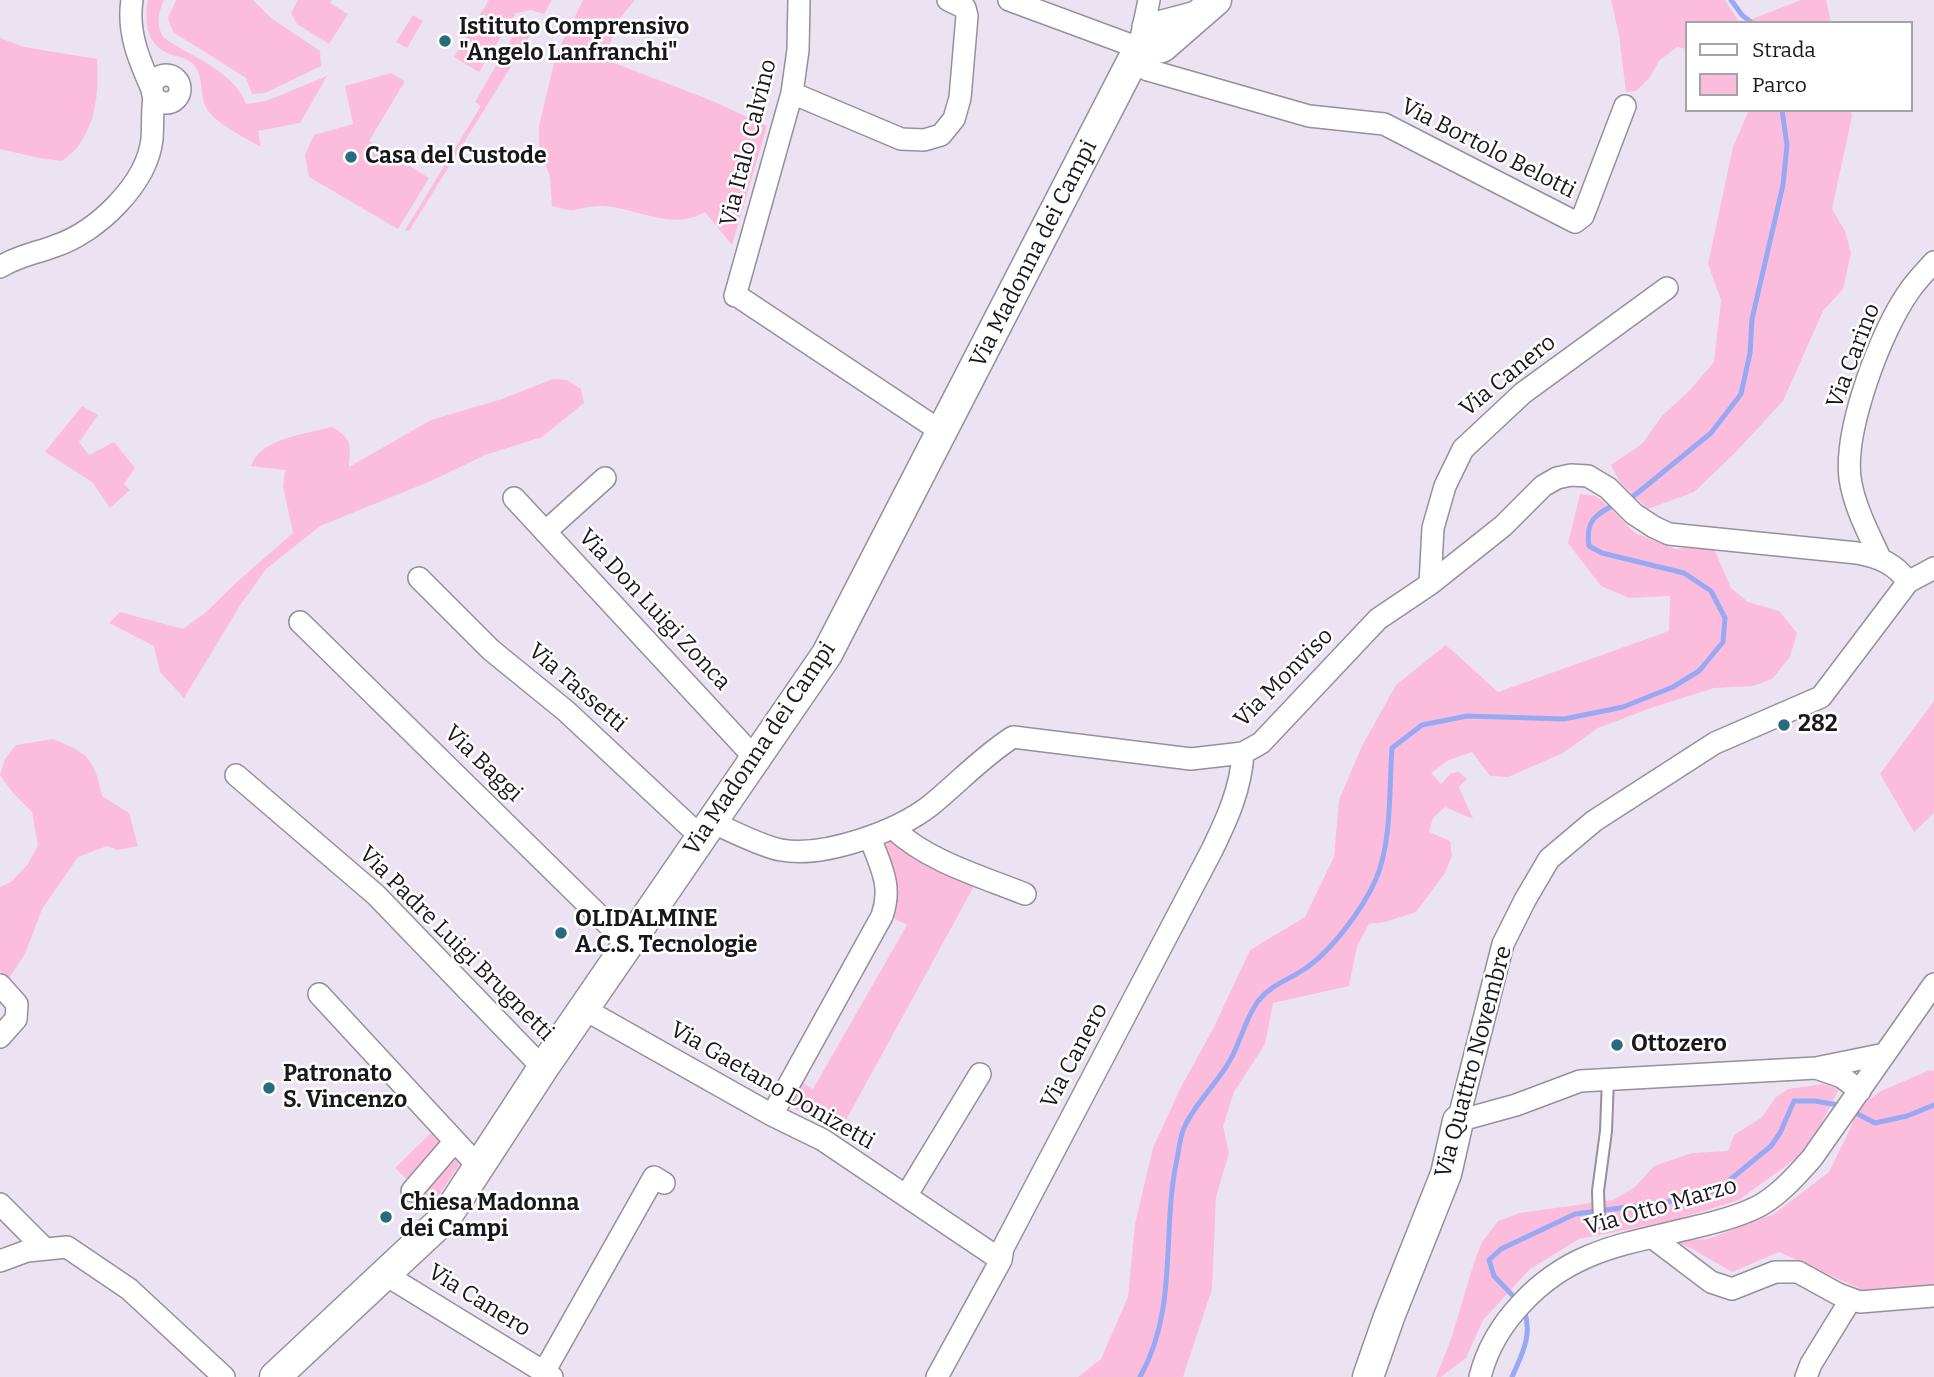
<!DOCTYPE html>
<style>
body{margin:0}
#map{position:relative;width:1934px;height:1377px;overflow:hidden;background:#ebe3f1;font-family:Bitter,serif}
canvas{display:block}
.legend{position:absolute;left:1685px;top:21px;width:228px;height:91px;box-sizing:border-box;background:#fff;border:2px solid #a4a3a5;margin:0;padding:9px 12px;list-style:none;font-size:21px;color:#1b181d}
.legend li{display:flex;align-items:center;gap:14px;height:35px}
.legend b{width:35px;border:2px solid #a4a3a5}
</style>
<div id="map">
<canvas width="1934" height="1377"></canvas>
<ul class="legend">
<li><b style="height:9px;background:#fff"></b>Strada</li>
<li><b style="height:19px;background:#fcbddd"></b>Parco</li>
</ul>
</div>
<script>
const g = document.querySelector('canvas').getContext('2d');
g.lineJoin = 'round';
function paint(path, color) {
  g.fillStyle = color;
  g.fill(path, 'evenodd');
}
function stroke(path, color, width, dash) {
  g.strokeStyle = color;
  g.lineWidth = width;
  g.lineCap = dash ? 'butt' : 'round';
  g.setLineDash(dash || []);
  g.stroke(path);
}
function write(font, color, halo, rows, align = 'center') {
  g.font = font + ' Bitter,serif';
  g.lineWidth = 5;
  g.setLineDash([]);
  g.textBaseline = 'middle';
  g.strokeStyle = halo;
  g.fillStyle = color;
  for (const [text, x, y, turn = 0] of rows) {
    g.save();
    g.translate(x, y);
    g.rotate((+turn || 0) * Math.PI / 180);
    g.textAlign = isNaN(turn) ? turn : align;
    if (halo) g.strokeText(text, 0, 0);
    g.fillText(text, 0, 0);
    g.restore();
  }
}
paint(new Path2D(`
 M148,0H164C158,13 156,24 163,37C190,57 234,70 246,104L266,101L327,76L300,123L258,131L261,147C247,139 215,123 207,109C198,95 206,77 192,63C184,56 175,57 167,53C146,43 144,20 148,0Z
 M176,0H253L271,18L320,51L321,66L265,93L252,94L246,78L173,32L168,18Z
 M298,0H332L330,3L348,14L329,44L297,24L291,13Z
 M489,0H552L544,14L531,10L516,13L479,72L454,57Z
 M583,0H635L620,18L604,59L710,100L767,126L732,245L705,212C672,232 636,207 602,206C592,206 583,208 574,210C567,211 559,207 552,206L550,177L539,145V126L556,55Z
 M1611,0H1725L1740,23H1687V49L1677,47L1659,61L1650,77L1636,91L1626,92L1619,35Z
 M1801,0H1826L1831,23H1742Z
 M413,15L423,21L407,48L396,42Z
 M530,19L538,23L409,231L405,230L481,106L475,102L520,24Z
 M0,38L24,47L97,59C99,88 97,120 79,145C75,151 68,156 62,161L39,158L0,149Z
 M391,73L405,81L369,141L429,178L398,229L309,177L305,155L314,135L353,124L345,86Z
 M1749,110H1851L1852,116L1832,209L1845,231L1851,253L1843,289L1823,311L1783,401L1735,453L1694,492L1648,509L1619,481L1611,465L1642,444L1662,416L1689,391L1714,362L1721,300L1708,264L1733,147Z
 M553,379L567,380L581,389L584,403L542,437L485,455L431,481L320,526L266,569L241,604L184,698L160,672L154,646L109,623L120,612L183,629L205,613L238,581L293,533L283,486L285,470L251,466C260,438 307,434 332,427C354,440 350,446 349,467L431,420L502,399Z
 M82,406L98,415L79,442L89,455L114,442L135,468L124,484L130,490L110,508L92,482L45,452Z
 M1580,494L1595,496L1603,501L1635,533L1676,549L1712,544L1731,588L1748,602L1779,611L1797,633L1790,657L1772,679L1753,686L1714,688L1651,708L1598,728L1563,753L1508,777L1490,776L1472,752L1449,760L1431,773L1441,784L1451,773L1459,772L1467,779L1459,787L1473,819L1445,807L1433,818L1429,832L1450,841L1452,856L1445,873L1416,912L1385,922L1369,924L1357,946L1349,986L1273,1003L1265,1044L1234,1092L1223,1126L1229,1153L1216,1197L1212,1289L1183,1377H1078L1101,1359L1128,1297L1135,1224L1153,1148L1181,1087L1214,1027L1250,950L1305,917L1334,857L1339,800L1362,746L1396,685L1446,645L1498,692L1669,631L1670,596L1629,598L1601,586L1568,543Z
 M1934,701V813L1914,832L1880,774Z
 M53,739C88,753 94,758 102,796L129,813L138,846L118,850L107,846L78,857L42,909L25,954L9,978L0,971V887L11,882L27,865L38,846L32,812L13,793L0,775L5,759L16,745Z
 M891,840L978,879L846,1120L813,1102L807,1116L792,1107L790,1097L798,1080L813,1089L907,925L890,916C903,887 893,876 882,850Z
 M1930,1070L1934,1071V1286L1876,1296L1779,1252L1732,1272L1694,1250L1674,1241L1708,1239L1774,1214L1829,1172L1851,1127L1857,1108L1881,1091Z
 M1823,1084L1839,1089L1821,1124L1798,1157L1739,1200L1671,1221L1579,1239L1530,1269L1483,1320L1466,1358L1441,1377H1436L1451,1339L1474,1263L1482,1242L1498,1221L1520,1213L1613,1200L1635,1187L1654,1166L1692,1153L1728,1151L1734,1135L1761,1118L1776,1097L1788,1089Z
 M433,1131L463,1159L433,1204L395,1168Z`), '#fcbddd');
stroke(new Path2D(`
 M1731,0L1742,15L1752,23
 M1627,499L1635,495L1711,433L1741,394L1750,353L1752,319L1783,185L1787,145L1782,110
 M1852,1111L1875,1123L1907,1116L1934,1105
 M1517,1300L1494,1276L1489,1260L1501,1249L1575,1214L1696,1198L1720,1188L1771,1146L1780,1133L1794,1101H1815L1844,1106
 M1140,1377C1179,1307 1161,1233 1177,1159C1179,1149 1180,1137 1184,1128C1195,1103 1216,1085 1229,1062C1240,1044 1246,1016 1259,1000C1271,985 1288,980 1303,970C1330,953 1363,909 1376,879C1392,842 1389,788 1392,748L1422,725L1467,716L1564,719L1623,707L1673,687L1699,671L1723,642L1725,618L1711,591L1684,573L1602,553L1589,546C1585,519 1597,514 1618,503
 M1512,1377C1522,1354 1533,1335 1524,1310`), '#98a9f3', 5);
const lane = new Path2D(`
 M1599,1222L1598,1191L1606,1131L1608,1079`);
const street = new Path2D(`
 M132,0C127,32 139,60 152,89
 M1009,0L1139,48L1149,0
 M1143,26L1200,11
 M1132,62L1148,70L1309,116L1384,124L1575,222L1583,216L1625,106
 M152 89a14 14 0 1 1 28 0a14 14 0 1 1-28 0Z
 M792,93L901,139L924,140L941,135L954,119L960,98L967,16L965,8L948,0
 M0,267C20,255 34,254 55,246C97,232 147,184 152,139C153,125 152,110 154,96
 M735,296L792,93L798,50L799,0
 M742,299L942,432
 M514,498L755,758
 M545,532L605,478
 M1880,558C1868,532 1854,506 1850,478C1844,429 1881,330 1910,290C1917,280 1926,271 1934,262
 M419,578L491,650L566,711L701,837
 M1430,584L1433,528L1445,486L1463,449L1523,393L1667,288
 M300,622L628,944
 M236,775L376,895L543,1068
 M712,822C729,830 763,847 781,850C824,858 898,831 931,805C959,782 983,756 1013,737L1191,759L1243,753L1261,743L1378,619L1430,584L1503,526L1543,486L1557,478L1571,475L1588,476L1608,488L1634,514L1654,527L1669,534L1857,553C1878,557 1895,563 1908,582
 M894,829C927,861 983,877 1025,894
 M0,985L17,1004L16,1019L0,1037
 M319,994L479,1167
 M584,1009L772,1115L823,1140L1001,1260
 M1885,1054L1816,1068L1580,1081L1516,1105L1458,1121L1503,944L1525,900L1549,859L1594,821L1715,743L1821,697L1908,582L1934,568
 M1816,1068L1842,1077L1860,1091
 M772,1115L882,916C893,885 880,866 870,837
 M412,1191L455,1141
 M906,1196L980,1074
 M0,1204L45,1249
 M1653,1238L1711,1282L1732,1289L1775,1272H1798L1838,1294L1860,1302L1934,1296
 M0,1261L27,1251L67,1247L129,1289L224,1377
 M386,1275L552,1377
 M544,1372L654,1177L664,1183
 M937,1377L1001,1260L1003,1248L1212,850C1227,819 1241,789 1243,753
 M1480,1377C1487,1349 1502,1324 1522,1303C1572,1249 1627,1244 1695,1227C1717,1222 1741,1216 1761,1205C1781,1193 1797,1175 1812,1158L1934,984
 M1806,1377L1811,1364L1851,1299`);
const secondary = new Path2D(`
 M275,1377L446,1217L543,1068L827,654L1139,48L1151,49L1162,47L1216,0
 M1368,1377L1389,1317L1446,1174L1458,1121`);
stroke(lane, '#968f9c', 14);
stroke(street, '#968f9c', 24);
stroke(secondary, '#968f9c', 33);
stroke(lane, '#fff', 10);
stroke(street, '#fff', 21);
stroke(secondary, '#fff', 30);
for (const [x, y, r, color] of [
 [445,41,7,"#286b7d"],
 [351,157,7,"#286b7d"],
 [1784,725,7,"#286b7d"],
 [561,933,7,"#286b7d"],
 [1617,1045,7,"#286b7d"],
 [269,1088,7,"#286b7d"],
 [386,1217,7,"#286b7d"]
]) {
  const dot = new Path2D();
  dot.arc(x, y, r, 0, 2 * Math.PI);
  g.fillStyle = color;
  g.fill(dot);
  stroke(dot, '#fff', 2.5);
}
write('bold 23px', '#1b181d', '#fff', [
 ["Istituto Comprensivo",459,28],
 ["\"Angelo Lanfranchi\"",459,54],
 ["Casa del Custode",365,157],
 ["282",1798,725],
 ["OLIDALMINE",575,920],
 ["A.C.S. Tecnologie",575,946],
 ["Ottozero",1631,1045],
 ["Patronato",283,1075],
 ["S. Vincenzo",283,1101],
 ["Chiesa Madonna",400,1204],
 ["dei Campi",400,1230]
], 'left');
write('23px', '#1b181d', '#fff', [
 ["Via Italo Calvino",749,143,-76],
 ["Via Bortolo Belotti",1488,149,27],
 ["Via Madonna dei Campi",1034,254,-63],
 ["Via Carino",1854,356,-69],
 ["Via Canero",1508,376,-39],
 ["Via Don Luigi Zonca",654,610,47],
 ["Via Monviso",1284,678,-45],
 ["Via Tassetti",577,688,41],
 ["Via Madonna dei Campi",760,749,-56],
 ["Via Baggi",483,764,44],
 ["Via Padre Luigi Brugnetti",456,944,45],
 ["Via Canero",1075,1056,-62],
 ["Via Quattro Novembre",1474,1062,-75],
 ["Via Gaetano Donizetti",772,1086,30],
 ["Via Otto Marzo",1661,1207,-16],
 ["Via Canero",479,1301,32]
]);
</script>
